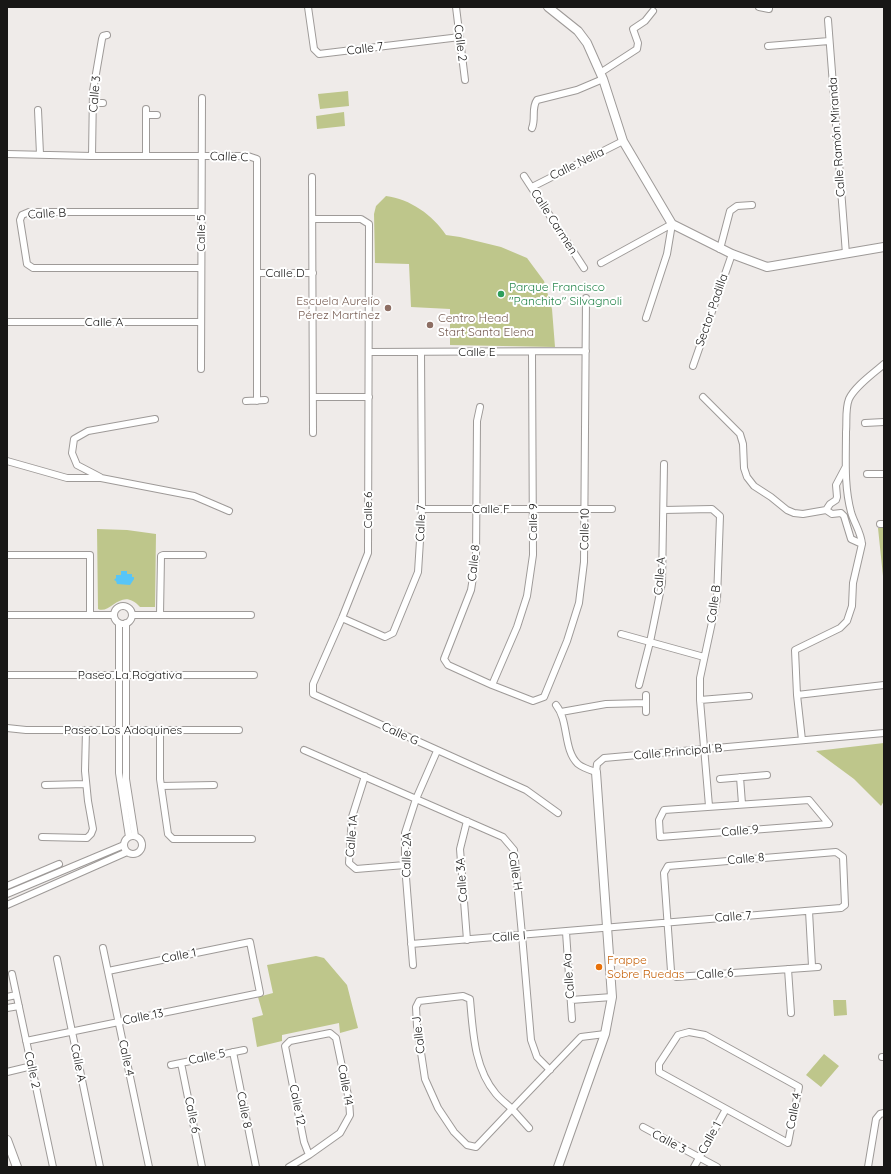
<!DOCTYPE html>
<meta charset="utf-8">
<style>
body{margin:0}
#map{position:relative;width:891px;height:1174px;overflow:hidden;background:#efebe9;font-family:Quicksand,sans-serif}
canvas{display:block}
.frame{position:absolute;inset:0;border:8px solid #181716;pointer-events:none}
</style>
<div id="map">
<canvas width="891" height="1174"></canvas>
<div class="frame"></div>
</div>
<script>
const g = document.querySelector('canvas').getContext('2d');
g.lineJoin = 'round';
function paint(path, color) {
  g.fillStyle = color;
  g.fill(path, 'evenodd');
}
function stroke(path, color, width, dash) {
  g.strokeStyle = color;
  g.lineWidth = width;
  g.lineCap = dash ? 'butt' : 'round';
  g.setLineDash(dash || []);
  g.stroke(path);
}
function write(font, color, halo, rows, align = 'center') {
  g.font = font + ' Quicksand,sans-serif';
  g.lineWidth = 4;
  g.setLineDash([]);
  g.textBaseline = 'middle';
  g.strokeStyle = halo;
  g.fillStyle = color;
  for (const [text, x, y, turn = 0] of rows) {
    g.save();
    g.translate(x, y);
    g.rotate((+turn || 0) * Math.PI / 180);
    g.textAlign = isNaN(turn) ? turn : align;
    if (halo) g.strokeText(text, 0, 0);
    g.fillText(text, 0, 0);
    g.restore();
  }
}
paint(new Path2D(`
 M348,91L349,106L320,109L318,94Z
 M344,112L345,126L317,129L316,116Z
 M386,196C410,199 433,215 446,235L460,237L501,247L527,258L544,281L552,309L555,347L450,345V309L411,307L409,264L375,263L374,214L376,206Z
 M878,528H884V576H883Z
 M97,529L127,530L156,534L155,607H140C121,586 111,615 98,609Z
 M884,743V801L881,806L854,779L816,751Z
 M316,956L324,958L347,985L358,1028L340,1033L339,1023L282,1035V1041L257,1047L252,1018L263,1015L258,997L273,993L267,965Z
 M833,1000H846L847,1015L834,1016Z
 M824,1054L839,1066L821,1087L806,1075Z`), '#bec68b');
paint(new Path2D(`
 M121,571H127V574H132V577H134V579L130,585L117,584L116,581L114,580L116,578V575H121Z`), '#58c5f7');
const minor = new Path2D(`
 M308,7L314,49L319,54L460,37
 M456,7L465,80
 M759,7L769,9
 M828,20L846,254
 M768,46L829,41
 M600,73L637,49L638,43L633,29L645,21L653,11
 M93,103H103
 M38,110L40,154
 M146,115H157
 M532,128C536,119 531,108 537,100L577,90L603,79
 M7,154L92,156H248L257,159V401
 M92,156L93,91L102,39L103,36L107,35
 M146,156V109
 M524,176L584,268
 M312,177L313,433
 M532,187L623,141
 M313,219H361L369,224L368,553L342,618L313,684V694L526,790L558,813
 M720,249L730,211L737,206L752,205
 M601,263L672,224
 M201,268H33L27,264L20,220L22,215L29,212H201
 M257,273H313
 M646,318L667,254L672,224
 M7,322H201
 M369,352L586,351
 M693,366L732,254
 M201,369L202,98
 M313,397H369
 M703,397L740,434L743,444L744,468L747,477L754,486L771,497L787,510L794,513L803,514L826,510L832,514L841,513L844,516L851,539L862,544
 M246,401L265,400
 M480,407L477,421L476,559L471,590L444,659L448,665L492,685L533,701L544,697L567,641L579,603L584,562L586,298
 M865,423L884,422
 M7,461L67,478H101L194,496L229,511
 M867,474H884
 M100,477L77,465L72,453L74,439L88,431L155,419
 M422,509H612
 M664,510L712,509L720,516L717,599L700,678V700L709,806
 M826,510L830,504L836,500L837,497L836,485L845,468
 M880,524H884
 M7,555H90V615
 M114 615a9 9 0 1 1 18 0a9 9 0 1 1-18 0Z
 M7,615H114
 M132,615H251
 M160,615L161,556L163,555H203
 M342,618L385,637L393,633L418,572L422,509L421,352
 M119,623V773L129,837
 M126,623V779L135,836
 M621,634L704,657
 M7,675H254
 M492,685L517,627L527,596L533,555L532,352
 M639,685L650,642L662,583L664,464
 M646,695V712
 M797,695L884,685
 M700,700L749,696
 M556,705C569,721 563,750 578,764C583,768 590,770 596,772L597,764L604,758L884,733
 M561,712L606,704L646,703
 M7,728L26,730H239
 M160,730V779L168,834L173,839H252
 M802,740L797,695L795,650L840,628L847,621L852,606L853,583L862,544C861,532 854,523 851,512C844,486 846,459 846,432C847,421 845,409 849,399C855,386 874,373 884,364
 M304,750L503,837L514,850L522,935L531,1040L537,1057L550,1070
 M365,776L352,817L349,863L356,869L405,865
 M740,777L742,804
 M720,779L767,775
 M45,785L86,784
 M161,786L214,785
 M809,800L829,824L660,837L659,820L664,810Z
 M467,821L460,849L467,940
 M124 845a9 9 0 1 1 18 0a9 9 0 1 1-18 0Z
 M42,837L87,838L91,834L93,829L88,801L85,771L86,730
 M7,886L59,864
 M7,894L124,845
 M7,905L127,852
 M809,911L812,966
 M566,932L572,1019
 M411,944C554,933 697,919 841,908L845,905L843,857L836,852L668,866L664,873L671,971L676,977L818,967
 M103,948L149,1167
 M57,959L100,1167
 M413,965L405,865V833L416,799L437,751
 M788,969L791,1013
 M12,974L53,1167
 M463,996L470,999C473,1032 474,1068 496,1094C501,1100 507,1104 512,1109L476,1147L467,1145L454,1132L438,1108L425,1079L417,1026L416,1007L419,1001Z
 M7,997L16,995
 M571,1000L612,997
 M7,1008L19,1006
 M689,1032L705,1035L799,1087L788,1143L659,1072V1064L678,1035Z
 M26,1041L260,993L250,942L108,971
 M233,1052L256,1167
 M882,1057H884
 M181,1063L202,1167
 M171,1065L244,1050
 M7,1072L32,1066
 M643,1127L717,1167
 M529,1128L512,1109L581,1037L605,1034
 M289,1167L309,1155L340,1133L350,1115L349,1100L336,1038L330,1033L290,1041L285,1046L304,1142L309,1155
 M694,1167L726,1109
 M868,1167L876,1119L880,1114L884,1113`);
const tertiary = new Path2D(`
 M548,7L578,31L587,43L603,79L623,141L672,224L732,254L767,267L884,247
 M7,1140L17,1167
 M558,1167L605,1034L612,997L596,772`);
stroke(minor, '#9e9a98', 8);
stroke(tertiary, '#9e9a98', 10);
stroke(minor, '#fff', 6);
stroke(tertiary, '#fff', 8);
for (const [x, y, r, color] of [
 [501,294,4,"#2e9e5b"],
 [388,308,4,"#8d6e63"],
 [430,325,4,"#8d6e63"],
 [599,967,4,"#e8710a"]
]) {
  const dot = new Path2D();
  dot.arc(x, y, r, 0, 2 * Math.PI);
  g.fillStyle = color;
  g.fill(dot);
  stroke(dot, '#fff', 1.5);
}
write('12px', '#181716', '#fff', [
 ["Calle 2",460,43,83],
 ["Calle 7",365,49,-7],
 ["Calle 3",95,94,-85],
 ["Calle Ramón Miranda",837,137,-94],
 ["Calle C",229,157,2],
 ["Calle Nelia",577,164,-26],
 ["Calle B",47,214,-3],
 ["Calle Carmen",554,222,57],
 ["Calle 5",201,233,-90],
 ["Calle D",285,273],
 ["Sector Padilla",712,310,-71],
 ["Calle A",104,322],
 ["Calle E",477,352],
 ["Calle F",491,509],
 ["Calle 6",368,510,-90],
 ["Calle 9",533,522,-90],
 ["Calle 7",421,523,-88],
 ["Calle 10",585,529,-89],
 ["Calle 8",474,563,-84],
 ["Calle A",660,576,-85],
 ["Calle B",714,604,-82],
 ["Paseo La Rogativa",130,675],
 ["Paseo Los Adoquines",123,730],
 ["Calle G",400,734,24],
 ["Calle Principal B",678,752,-5],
 ["Calle 9",740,831,-5],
 ["Calle 1A",352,836,-85],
 ["Calle 2A",407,855,-89],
 ["Calle 8",746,859,-5],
 ["Calle H",515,871,81],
 ["Calle 3A",462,880,-94],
 ["Calle 7",733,917,-4],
 ["Calle I",509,937,-4],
 ["Calle 1",179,956,-11],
 ["Calle 6",715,974,-4],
 ["Calle Aa",569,976,-94],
 ["Calle 13",143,1017,-11],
 ["Calle J",419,1035,-97],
 ["Calle 5",207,1057,-12],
 ["Calle 4",126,1058,78],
 ["Calle A",78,1063,79],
 ["Calle 2",32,1070,78],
 ["Calle 14",345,1085,80],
 ["Calle 12",297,1105,79],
 ["Calle 8",244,1110,79],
 ["Calle 4",794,1111,-79],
 ["Calle 6",192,1115,78],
 ["Calle 1",710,1138,-61],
 ["Calle 3",669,1142,28]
]);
write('12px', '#27864d', '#fff', [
 ["Parque Francisco",509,287],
 ["\"Panchito\" Silvagnoli",509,301]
], 'left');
write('12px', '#785e54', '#fff', [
 ["Escuela Aurelio",380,301],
 ["Pérez Martínez",380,315],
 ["Centro Head",438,318,"left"],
 ["Start Santa Elena",438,332,"left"]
], 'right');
write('12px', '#c56008', '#fff', [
 ["Frappe",607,960],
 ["Sobre Ruedas",607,974]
], 'left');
</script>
